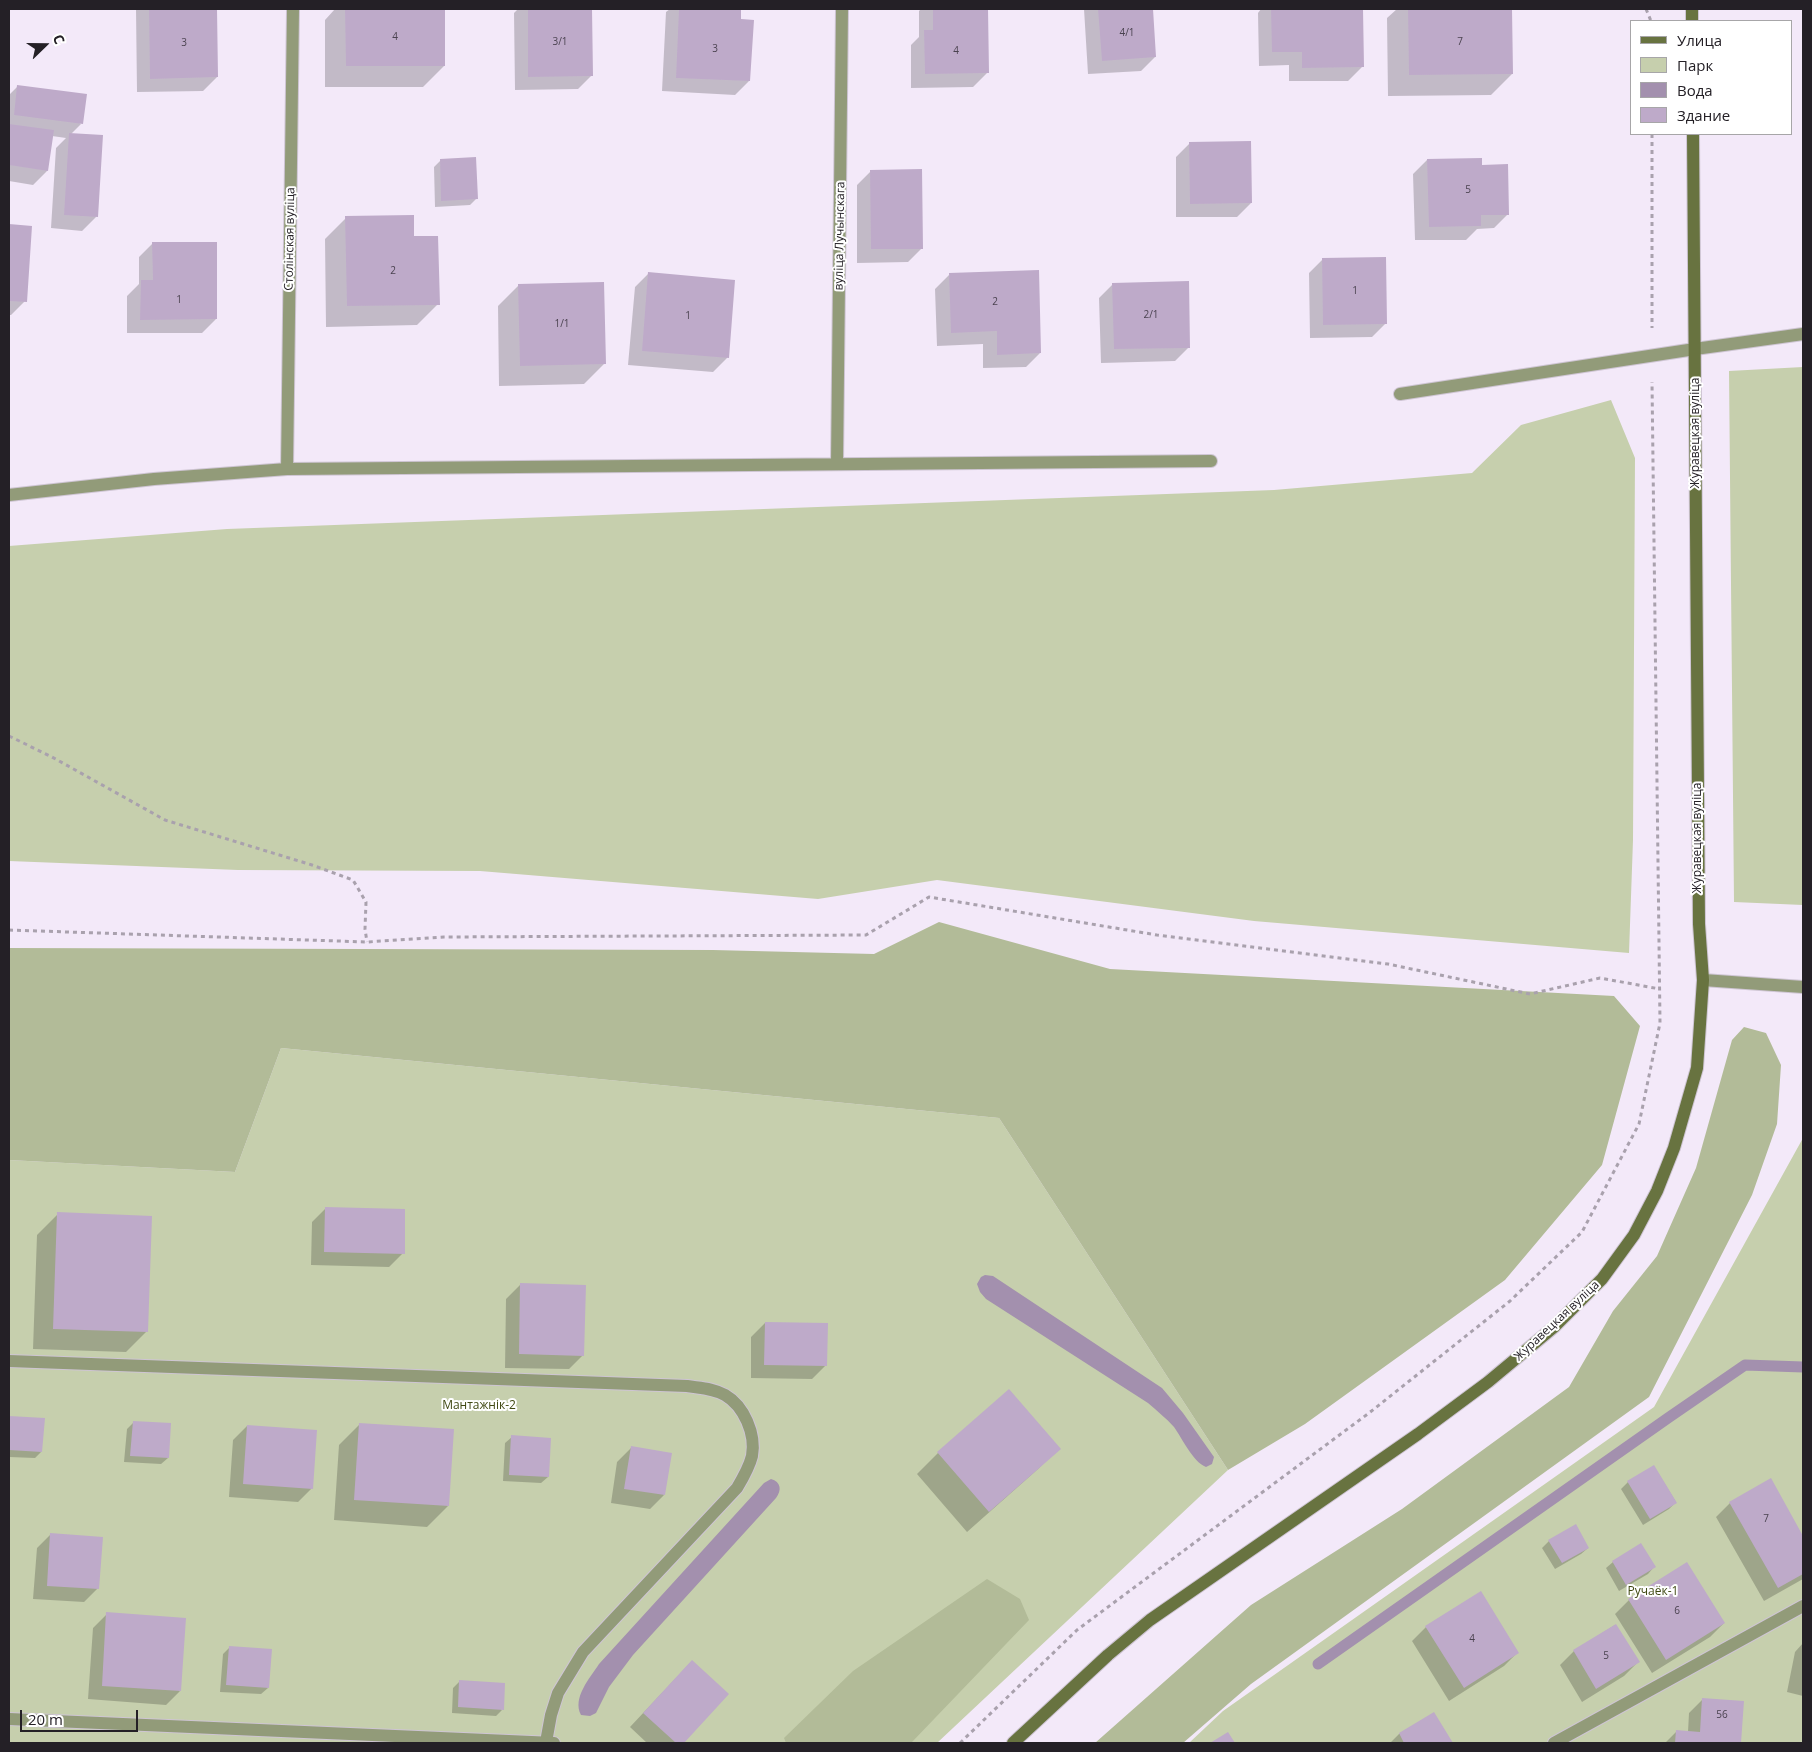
<!DOCTYPE html>
<meta charset="utf-8">
<style>
body{margin:0}
#map{position:relative;width:1812px;height:1752px;overflow:hidden;background:#f3e9f9;font-family:"Open Sans",sans-serif}
canvas{display:block}
.frame{position:absolute;inset:0;border:10px solid #242026;pointer-events:none}
.legend{position:absolute;left:1630px;top:20px;width:162px;height:115px;box-sizing:border-box;background:#fff;border:1px solid #a7a6a8;margin:0;padding:6px 9px;list-style:none;font-size:15px;color:#242026}
.legend li{display:flex;align-items:center;gap:10px;height:25px}
.legend b{width:25px;border:1px solid #a7a6a8}
.north{position:absolute;left:20px;top:20px;width:50px;height:50px;-webkit-text-stroke:4px #fff;paint-order:stroke;rotate:68deg;font-size:14px;font-weight:700;line-height:20px;text-align:center;color:#242026}
.north::after{content:'';display:block;margin:auto;width:18px;height:22px;background:#242026;clip-path:polygon(50% 0,100% 100%,50% 72%,0 100%)}
.scale{position:absolute;left:20px;top:1710px;width:118px;height:22px;box-sizing:border-box;border:2px solid #242026;border-top:0;padding-left:6px;font-size:15px;line-height:18px;white-space:nowrap;color:#242026;-webkit-text-stroke:4px #fff;paint-order:stroke}
</style>
<div id="map">
<canvas width="1812" height="1752"></canvas>
<div class="frame"></div>
<ul class="legend">
<li><b style="height:6px;background:#687340"></b>Улица</li>
<li><b style="height:14px;background:#c6cfad"></b>Парк</li>
<li><b style="height:14px;background:#a390ae"></b>Вода</li>
<li><b style="height:14px;background:#beaac9"></b>Здание</li>
</ul>
<div class="north">С</div>
<div class="scale">20 m</div>
</div>
<script>
const g = document.querySelector('canvas').getContext('2d');
g.lineJoin = 'round';
function paint(path, color) {
  g.fillStyle = color;
  g.fill(path, 'evenodd');
}
function stroke(path, color, width, dash) {
  g.strokeStyle = color;
  g.lineWidth = width;
  g.lineCap = dash ? 'butt' : 'round';
  g.setLineDash(dash || []);
  g.stroke(path);
}
function write(font, color, halo, rows, align = 'center') {
  g.font = font + ' "Open Sans",sans-serif';
  g.lineWidth = 4;
  g.setLineDash([]);
  g.textBaseline = 'middle';
  g.strokeStyle = halo;
  g.fillStyle = color;
  for (const [text, x, y, turn = 0] of rows) {
    g.save();
    g.translate(x, y);
    g.rotate((+turn || 0) * Math.PI / 180);
    g.textAlign = isNaN(turn) ? turn : align;
    if (halo) g.strokeText(text, 0, 0);
    g.fillText(text, 0, 0);
    g.restore();
  }
}
paint(new Path2D(`
 M1803,367V905L1734,902L1729,371Z
 M1611,400L1635,458L1633,840L1629,953L1254,921L937,880L818,899L480,871L238,870L9,861V546L227,529L1274,490L1472,473L1521,425Z
 M281,1048L999,1118L1228,1470L937,1743H9V1160L235,1172Z
 M1803,1138V1743H1189L1223,1711L1654,1407Z`), '#c6cfad');
paint(new Path2D(`
 M939,922L1110,969L1614,996L1640,1026L1602,1165L1505,1280L1305,1424L1228,1470L999,1118L281,1048L235,1172L9,1160V948L713,950L874,954Z
 M1744,1027L1766,1033L1781,1065L1777,1124L1752,1195L1649,1397L1251,1684L1183,1743H1095L1251,1605L1402,1509L1569,1387L1613,1311L1657,1256L1696,1168L1732,1040Z
 M987,1579L1020,1599L1029,1620L912,1742L906,1743H786L784,1738L853,1671Z`), '#b2bb98');
paint(new Path2D(`
 M985,1275L993,1276L1162,1388L1183,1413L1214,1457L1212,1464L1206,1467C1193,1462 1182,1438 1174,1427C1166,1418 1157,1411 1148,1403L986,1299L980,1292L977,1284L981,1277Z
 M771,1479C781,1482 782,1490 776,1498L633,1655L609,1687L596,1713L590,1716L581,1715C572,1698 590,1678 599,1664L764,1483Z`), '#a390ae');
paint(new Path2D(`
 M136,9H216L217,77L203,91L137,92Z
 M335,9H444V66L423,87H325V20Z
 M518,9H591L592,75L578,89L515,90L514,13Z
 M670,9H740L739,20L749,81L735,95L662,91L666,12Z
 M921,9H986L987,73L973,87L911,88V45L919,37V11Z
 M1084,9H1152L1155,57L1141,71L1088,74Z
 M1261,9H1361L1362,67L1348,81H1289V65L1259,66L1258,13Z
 M1397,9H1486L1512,74L1491,95L1388,96L1387,18Z
 M18,86L81,124L71,134L96,217L82,231L51,228L56,148L66,138L52,136L47,171L33,185L9,181V95Z
 M1190,143L1251,203L1237,217H1176V157Z
 M441,160L476,199L470,205L435,207L434,167Z
 M1427,160L1481,166L1508,214L1494,228L1477,229L1466,240H1415L1413,174Z
 M871,171L922,248L908,262L857,263V185Z
 M346,218L413,238L438,304L417,325L326,327L325,239Z
 M9,225L30,227L25,301L11,315H9Z
 M153,243L216,319L202,333H127V296L139,284V257Z
 M1323,259L1386,323L1372,337L1310,338L1309,273Z
 M649,273L734,281L727,358L713,372L628,365L635,287Z
 M949,275L1040,353L1026,367L983,368V344L937,346L935,289Z
 M1113,284L1189,347L1175,361L1101,363L1099,298Z
 M519,285L605,363L584,384L499,386L498,306Z
 M326,1208L403,1253L389,1267L311,1265L312,1222Z
 M58,1214L147,1331L126,1352L33,1349L37,1235Z
 M520,1285L583,1355L569,1369L505,1368L506,1299Z
 M765,1323L826,1365L812,1379L751,1378V1337Z
 M9,1417L43,1419L41,1452L35,1458L9,1457Z
 M134,1422L168,1458L161,1464L124,1462L127,1429Z
 M360,1424L448,1506L427,1527L334,1520L339,1445Z
 M247,1426L312,1488L298,1502L229,1497L233,1440Z
 M512,1437L548,1477L541,1483L503,1481L505,1443Z
 M631,1448L664,1495L650,1509L611,1503L617,1462Z
 M1059,1448L1038,1469L967,1532L917,1474L938,1453Z
 M1654,1467L1676,1502L1669,1509L1643,1525L1621,1489L1628,1482Z
 M1770,1480L1803,1539V1579L1764,1601L1716,1517L1730,1503Z
 M51,1534L98,1588L84,1602L33,1599L37,1548Z
 M1549,1541L1588,1548L1581,1554L1555,1569L1542,1548Z
 M1613,1562L1654,1567L1648,1574L1619,1591L1606,1568Z
 M1629,1600L1724,1623L1710,1637L1652,1673L1615,1614Z
 M107,1614L180,1691L166,1705L88,1699L93,1628Z
 M1615,1625L1638,1662L1624,1676L1582,1702L1560,1665L1574,1651Z
 M1426,1627L1518,1652L1504,1666L1449,1701L1412,1641Z
 M1803,1643V1696L1787,1692L1795,1652Z
 M230,1647L268,1688L261,1694L220,1692L223,1654Z
 M692,1661L727,1694L682,1743H647L630,1727Z
 M460,1681L502,1710L496,1716L452,1713L453,1688Z
 M1703,1699L1743,1702L1740,1743H1665L1677,1731L1688,1732L1689,1713Z
 M1434,1714L1452,1743H1390L1399,1734Z`), '#0003');
stroke(new Path2D(`
 M1318,1664L1668,1418L1745,1365L1803,1367`), '#a390ae', 11);
paint(new Path2D(`
 M149,9H217L218,77L150,79Z
 M345,9H445V66H346Z
 M528,9H592L593,76L528,77Z
 M679,9H741V19L754,20L750,81L676,78Z
 M933,9H988L989,73L925,74L924,30H933Z
 M1098,9H1153L1156,57L1102,61Z
 M1271,9H1363L1364,67L1302,68V52H1272Z
 M1408,9H1512L1513,74L1409,75Z
 M17,85L87,94L83,124L14,115Z
 M9,124L54,130L48,171L9,165Z
 M69,133L103,135L98,217L64,215Z
 M1251,141L1252,203L1190,204L1189,142Z
 M476,157L478,199L441,201L440,159Z
 M1482,158V165L1508,164L1509,215H1481V226L1429,227L1427,159Z
 M922,169L923,249H871L870,170Z
 M414,215V236H438L440,305L347,306L345,216Z
 M9,224L32,226L27,302L9,301Z
 M152,242H217V319L140,320L141,280H153Z
 M1386,257L1387,324L1323,325L1322,258Z
 M1039,270L1041,353L997,355V331L951,333L949,273Z
 M648,272L735,280L729,358L642,351Z
 M1189,281L1190,348L1114,349L1112,283Z
 M604,282L606,364L520,366L518,284Z
 M325,1207L405,1209V1254L324,1252Z
 M57,1212L152,1216L148,1332L53,1329Z
 M520,1283L586,1285L584,1356L519,1354Z
 M765,1322L828,1323L827,1366L764,1365Z
 M1009,1389L1061,1449L989,1512L937,1452Z
 M9,1416L45,1418L42,1452L9,1450Z
 M133,1421L171,1423L169,1458L130,1456Z
 M359,1423L454,1429L449,1506L354,1500Z
 M247,1425L317,1430L313,1489L243,1484Z
 M511,1435L551,1438L549,1477L509,1475Z
 M631,1446L672,1453L665,1495L624,1489Z
 M1654,1465L1677,1503L1650,1519L1627,1481Z
 M1771,1478L1803,1536V1574L1778,1588L1729,1502Z
 M1576,1524L1589,1548L1562,1563L1548,1540Z
 M50,1533L103,1537L99,1589L47,1586Z
 M1641,1543L1656,1567L1626,1585L1612,1561Z
 M1687,1562L1725,1623L1666,1660L1628,1599Z
 M1481,1591L1519,1653L1464,1688L1425,1626Z
 M106,1612L186,1618L181,1691L102,1686Z
 M1616,1624L1640,1662L1596,1689L1573,1650Z
 M229,1646L272,1649L269,1688L226,1685Z
 M692,1660L729,1694L684,1743H676L643,1713Z
 M459,1680L505,1683L504,1710L458,1707Z
 M1702,1698L1744,1701L1741,1743H1675L1676,1730L1700,1732Z
 M1434,1712L1453,1743H1404L1399,1733Z
 M1228,1732L1235,1743H1210Z`), '#beaac9');
const lane = new Path2D(`
 M1400,394L1695,349
 M1703,980L1803,987
 M9,1361L687,1386C699,1388 713,1388 725,1395C744,1406 756,1434 752,1456C749,1468 743,1478 737,1488L583,1652L558,1693L551,1715L546,1742
 M9,1719L554,1743
 M1554,1743L1803,1606`);
const street = new Path2D(`
 M1695,349L1803,334
 M837,464L842,9
 M287,469L293,9
 M9,495L154,479L287,469L1211,461`);
const secondary = new Path2D(`
 M1692,9V21
 M1013,1743L1108,1655L1150,1620L1418,1434L1488,1382L1554,1327L1602,1279L1634,1235L1657,1191L1674,1148L1697,1068L1703,980L1699,924L1693,134`);
stroke(lane, '#cec5d3', 14);
stroke(street, '#cec5d3', 14);
stroke(secondary, '#cec5d3', 14);
stroke(new Path2D(`
 M1646,9L1651,21
 M1652,134V328
 M9,736L52,757L165,820L312,865L353,880L366,902L365,929L367,942
 M9,930L367,942L444,937L866,935L929,897L1157,935L1388,964L1530,994L1600,978L1660,989
 M960,1743L1077,1630L1369,1413L1510,1301L1582,1232L1639,1124L1660,1023L1652,382`), '#a9a1ad', 3, [4, 4]);
stroke(lane, '#929b79', 12);
stroke(street, '#929b79', 12);
stroke(secondary, '#687340', 12);
write('10px', '#4a424f', null, [
 ["4/1",1127,33],
 ["4",395,37],
 ["3/1",560,42],
 ["7",1460,42],
 ["3",184,43],
 ["3",715,49],
 ["4",956,51],
 ["5",1468,190],
 ["2",393,271],
 ["1",1355,291],
 ["1",179,300],
 ["2",995,302],
 ["2/1",1151,315],
 ["1",688,316],
 ["1/1",562,324],
 ["7",1766,1519],
 ["6",1677,1611],
 ["4",1472,1639],
 ["5",1606,1656],
 ["56",1722,1715]
]);
write('12px', '#242026', '#fff', [
 ["вуліца Лучынскага",840,236,-89],
 ["Столінская вуліца",290,239,-89],
 ["Журавецкая вуліца",1696,433,-90],
 ["Журавецкая вуліца",1698,838,-90],
 ["Журавецкая вуліца",1557,1321,-43]
]);
write('12px', '#3f4811', '#fff', [
 ["Мантажнік-2",479,1406],
 ["Ручаёк-1",1653,1592]
]);
</script>
